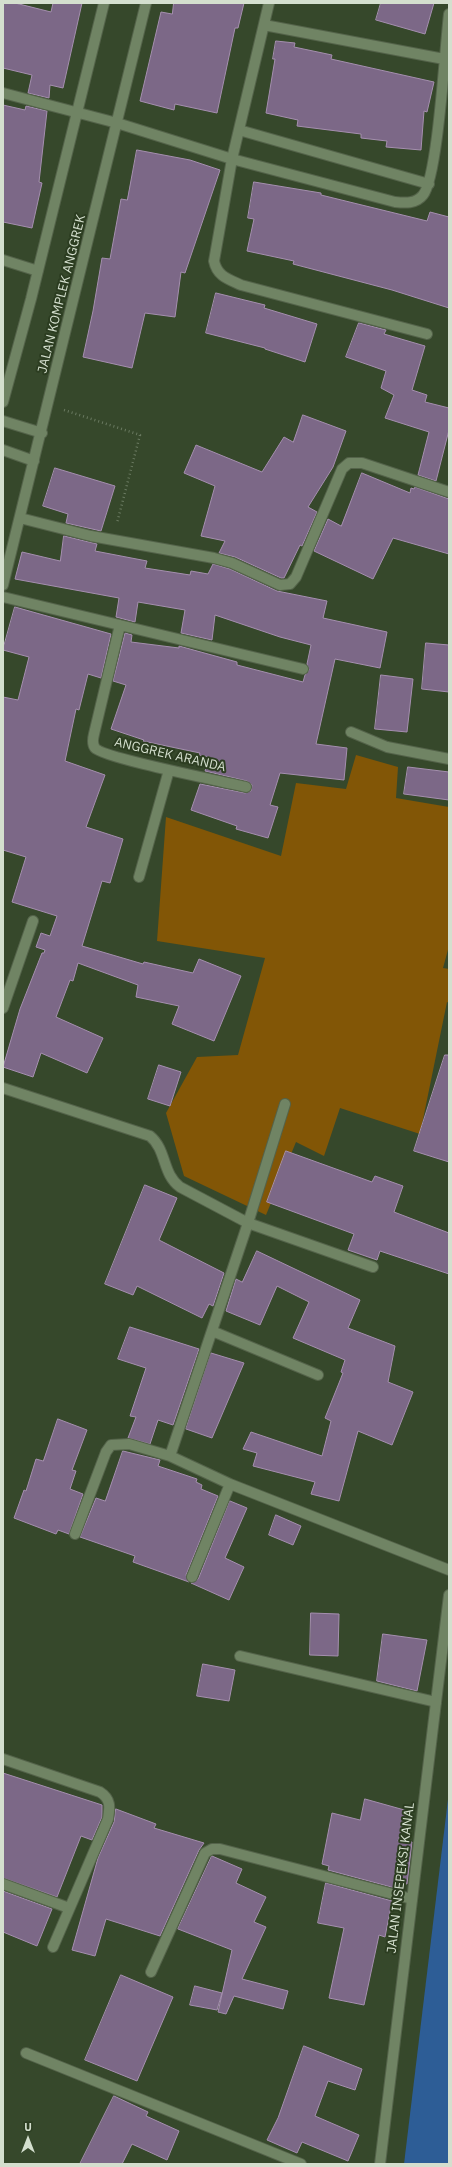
<!DOCTYPE html>
<style>
body{margin:0}
#map{position:relative;width:452px;height:2167px;overflow:hidden;background:#36482b;font-family:"IBM Plex Sans",sans-serif}
canvas{display:block}
.frame{position:absolute;inset:0;border:4px solid #d4dfce;pointer-events:none}
.north{position:absolute;left:8px;top:2119px;width:40px;height:40px;-webkit-text-stroke:3px #2c3d21;paint-order:stroke;rotate:0deg;font-size:11px;font-weight:700;line-height:16px;text-align:center;color:#d4dfce}
.north::after{content:'';display:block;margin:auto;width:14px;height:18px;background:#d4dfce;clip-path:polygon(50% 0,100% 100%,50% 72%,0 100%)}
</style>
<div id="map">
<canvas width="452" height="2167"></canvas>
<div class="frame"></div>
<div class="north">U</div>
</div>
<script>
const g = document.querySelector('canvas').getContext('2d');
g.lineJoin = 'round';
function paint(path, color) {
  g.fillStyle = color;
  g.fill(path, 'evenodd');
}
function stroke(path, color, width, dash) {
  g.strokeStyle = color;
  g.lineWidth = width;
  g.lineCap = dash ? 'butt' : 'round';
  g.setLineDash(dash || []);
  g.stroke(path);
}
function write(font, color, halo, rows, align = 'center') {
  g.font = font + ' "IBM Plex Sans",sans-serif';
  g.lineWidth = 4;
  g.setLineDash([]);
  g.textBaseline = 'middle';
  g.strokeStyle = halo;
  g.fillStyle = color;
  for (const [text, x, y, turn = 0] of rows) {
    g.save();
    g.translate(x, y);
    g.rotate((+turn || 0) * Math.PI / 180);
    g.textAlign = isNaN(turn) ? turn : align;
    if (halo) g.strokeText(text, 0, 0);
    g.fillText(text, 0, 0);
    g.restore();
  }
}
paint(new Path2D(`
 M356,755L398,767L396,798L449,807V946L443,968L449,969V1003L447,1002L420,1134L340,1108L324,1156L296,1142L266,1215L184,1176L166,1113L197,1057L238,1055L265,958L157,941L166,817L281,856L296,783L346,789Z`), '#825606');
paint(new Path2D(`
 M449,1791V2164H404Z`), '#2d5d96');
const building = new Path2D(`
 M3,3H15L51,12L53,3H82L63,88L50,85L49,98L28,93L32,75L3,68Z
 M174,3H244L238,28H235L217,113L175,104L174,110L140,101L161,12L172,14Z
 M381,3H434L425,34L376,20Z
 M276,41L295,43L294,47L332,55L331,59L434,82L427,112L424,111L421,150L386,147L387,141L361,138V134L297,126L298,120L266,113L275,59H273Z
 M3,105L25,110L26,106L47,111L39,182L42,183L32,228L3,222Z
 M137,150L190,160L220,170L185,273L181,272L175,317L145,313L132,368L83,357L93,311L102,258L110,259L121,199L127,200Z
 M254,182L321,193V195L427,221L430,212L449,217V308L392,290L293,264L294,261L247,251L254,219L248,218Z
 M216,293L265,305L264,308L317,324L305,362L265,349V348L206,333Z
 M359,323L386,330L384,334L425,346L412,390L427,395L425,402L449,408V430L436,481L418,475L429,432L385,418L394,395L381,388L386,371L346,357Z
 M303,415L346,431L333,467L308,507L317,512L302,546L300,545L284,578H281L235,557L219,553L225,541L201,536L215,486L184,473L196,445L262,472L284,437L293,442Z
 M55,468L115,486L101,531L66,523L68,514L43,506Z
 M362,473L410,493L411,488L414,489L415,487L449,499V554L393,538L373,579L314,551L328,519L341,526Z
 M64,536L97,544L95,551L147,561L145,568L190,575L191,571L208,574L213,564L230,569L277,591L327,601L323,618L387,632L380,668L335,659L316,744L347,748L344,780L280,773L270,805L278,807L268,838L236,829L237,826L191,810L200,784L245,793L251,791L252,785L247,781L205,771L210,757L199,755L200,753L143,741L144,740L111,729L126,685L113,681L125,633L132,635L131,642L179,648V646L237,662V665L303,682L305,675L309,670L307,664L311,645L280,637L215,615L212,640L181,633L185,610L138,602L135,622L116,617L119,598L15,579L22,552L60,561Z
 M15,607L111,634L101,678L88,674L79,710L76,709L65,761L105,775L86,827L123,839L110,883L102,881L82,946L143,964L144,962L193,973L199,959L241,976L214,1041L172,1024L179,1006L136,997L138,985L78,963L73,981L70,980L56,1017L103,1038L87,1073L41,1053L33,1077L3,1067L20,1009L42,953H44L45,950L36,947L41,933L50,936L57,916L12,902L26,857L3,850V697L18,700L29,657L3,650Z
 M426,643L449,645V692L422,689Z
 M381,675L413,679L407,732L375,729Z
 M408,767L449,772V800L404,794Z
 M445,1055H449V1162L414,1151Z
 M159,1065L181,1072L170,1106L148,1099Z
 M286,1151L372,1182L375,1176L403,1186L394,1212L449,1233V1274L380,1251L377,1260L348,1250L354,1234L267,1202Z
 M145,1185L177,1198L159,1240L224,1273L213,1306L209,1304L202,1318L137,1286L133,1295L105,1284Z
 M257,1251L360,1300L348,1328L395,1346L388,1382L413,1392L392,1445L358,1431L339,1501L311,1494L315,1482L253,1466L257,1453L243,1449L251,1432L322,1456L331,1421L325,1418L343,1373L341,1372L345,1360L293,1338L309,1302L277,1286L260,1325L226,1311L236,1279L242,1282Z
 M130,1327L199,1349L173,1425L158,1420L150,1444L128,1438L136,1417L130,1416L146,1368L118,1359Z
 M211,1353L244,1363L212,1438L186,1429Z
 M58,1419L87,1430L72,1470L76,1471L70,1489L83,1494L69,1534L58,1530L56,1534L14,1518L24,1490L26,1491L36,1459L43,1461Z
 M123,1451L160,1460L158,1466L197,1479L196,1482L202,1485L201,1489L218,1496L186,1575L189,1582L133,1562L135,1556L80,1537L96,1498L105,1501Z
 M230,1501L247,1508L225,1558L244,1567L229,1600L191,1583L198,1579Z
 M276,1515L301,1526L293,1545L269,1535Z
 M311,1613L339,1614L338,1656L310,1655Z
 M383,1634L427,1640L417,1691L377,1681Z
 M203,1664L235,1670L229,1701L197,1696Z
 M3,1773L102,1805V1817L92,1840L81,1836L57,1897L3,1878Z
 M365,1799L408,1811L398,1841L412,1842L407,1884L396,1882L395,1888L328,1870L329,1866L322,1864L332,1813L360,1820Z
 M116,1809L156,1824L154,1828L204,1843L199,1850L160,1936L106,1919L95,1956L72,1950L98,1858L114,1822Z
 M212,1856L242,1869L236,1883L266,1897L254,1922L266,1927L242,1979L288,1991L283,2009L234,1996L226,2014L218,2012L232,1950L178,1929Z
 M326,1883L392,1901L385,1937L379,1935L364,2005L329,1998L344,1928L318,1923Z
 M3,1891L52,1909L37,1946L3,1932Z
 M121,1975L173,1997L137,2081L85,2060Z
 M195,1986L222,1993L217,2010L190,2005Z
 M304,2046L362,2069L355,2090L328,2081L315,2116L359,2135L348,2161L302,2142L297,2153L267,2140L278,2118Z
 M114,2096L148,2112L146,2116L179,2131L167,2160L132,2144L122,2164H80Z`);
paint(building, '#7c6887');
stroke(building, '#a58faf', 1);
const minor = new Path2D(`
 M269,3L232,159L214,261C217,276 228,279 241,285L427,334
 M264,25L444,59
 M3,93L117,123L232,159L395,202C405,203 416,204 423,195C438,177 445,46 449,14
 M239,130L429,184
 M3,260L38,271
 M3,402L31,299L104,3
 M3,421L42,433
 M3,450L34,461
 M20,518L91,536L214,558L232,563L280,585L290,584L296,577L342,469L349,463H362L449,492
 M3,585L146,3
 M3,597L303,669
 M120,625L94,734C93,738 92,744 95,748C103,758 226,782 246,787
 M351,732L387,747L449,759
 M139,877L169,770
 M3,1008L33,921
 M3,1088L150,1136C167,1150 162,1174 180,1187L248,1223L373,1267
 M212,1331L318,1375
 M170,1456L230,1484L449,1570
 M75,1534L106,1452L111,1445L129,1444L170,1456L248,1223L285,1104
 M192,1577L230,1484
 M240,1656L436,1702
 M3,1759L100,1792C111,1799 110,1807 108,1819L53,1947
 M3,1884L69,1908
 M151,1972L205,1853L212,1849H220L412,1899
 M26,2053L301,2164`);
const tertiary = new Path2D(`
 M380,2164L449,1595`);
stroke(minor, '#54634a', 12);
stroke(tertiary, '#54634a', 12);
stroke(new Path2D(`
 M64,410L140,435L117,523`), '#6a7a61', 2.5, [1, 3]);
stroke(minor, '#708464', 10);
stroke(tertiary, '#708464', 10);
write('13px', '#d4dfce', '#2c3d21', [
 ["JALAN KOMPLEK ANGGREK",62,294,-76],
 ["ANGGREK ARANDA",170,755,13],
 ["JALAN INSEPEKSI KANAL",401,1878,-83]
]);
</script>
